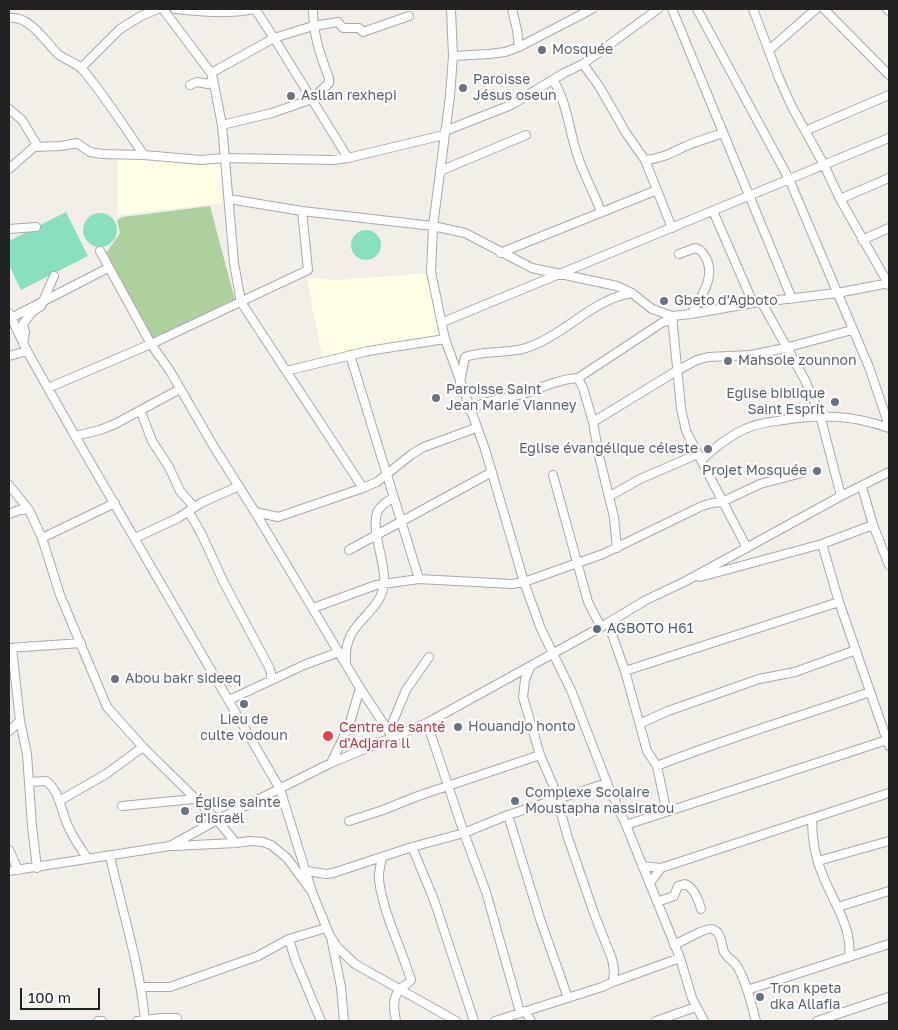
<!DOCTYPE html>
<meta charset="utf-8">
<style>
body{margin:0}
#map{position:relative;width:898px;height:1030px;overflow:hidden;background:#f2efe9;font-family:"Golos Text",sans-serif}
canvas{display:block}
.frame{position:absolute;inset:0;border:10px solid #222;pointer-events:none}
.scale{position:absolute;left:20px;top:988px;width:80px;height:22px;box-sizing:border-box;border:2px solid #222;border-top:0;padding-left:6px;font-size:15px;line-height:18px;white-space:nowrap;color:#222;-webkit-text-stroke:4px #fff;paint-order:stroke}
</style>
<div id="map">
<canvas width="898" height="1030"></canvas>
<div class="frame"></div>
<div class="scale">100 m</div>
</div>
<script>
const g = document.querySelector('canvas').getContext('2d');
g.lineJoin = 'round';
function paint(path, color) {
  g.fillStyle = color;
  g.fill(path, 'evenodd');
}
function stroke(path, color, width, dash) {
  g.strokeStyle = color;
  g.lineWidth = width;
  g.lineCap = dash ? 'butt' : 'round';
  g.setLineDash(dash || []);
  g.stroke(path);
}
function write(font, color, halo, rows, align = 'center') {
  g.font = font + ' "Golos Text",sans-serif';
  g.lineWidth = 4.5;
  g.setLineDash([]);
  g.textBaseline = 'middle';
  g.strokeStyle = halo;
  g.fillStyle = color;
  for (const [text, x, y, turn = 0] of rows) {
    g.save();
    g.translate(x, y);
    g.rotate((+turn || 0) * Math.PI / 180);
    g.textAlign = isNaN(turn) ? turn : align;
    if (halo) g.strokeText(text, 0, 0);
    g.fillText(text, 0, 0);
    g.restore();
  }
}
paint(new Path2D(`
 M118,158L221,164L223,203L118,215Z
 M429,273L442,339L323,361L307,278L340,280Z`), '#ffffe5');
paint(new Path2D(`
 M210,206L235,300L147,341L106,253L120,233L117,220L122,217Z`), '#add19e');
paint(new Path2D(`
 M66,212L88,256L21,290L9,265V241Z
 M83 230a17 17 0 1 1 34 0a17 17 0 1 1-34 0Z
 M351 245a15 15 0 1 1 30 0a15 15 0 1 1-30 0Z`), '#88e0be');
const minor = new Path2D(`
 M163,9L211,73L213,79L222,125L234,263L241,302L363,488
 M175,9C198,11 231,15 254,9
 M255,9L274,38L348,158
 M451,9L453,56L450,96L433,226L431,272L445,339L485,449L524,582L541,629L571,690L607,783L626,825L680,958L692,998L704,1021
 M512,9L517,30L519,47
 M672,9L792,299
 M697,9L789,179L869,367L889,426
 M753,9L779,78L791,105L824,165L840,199L889,285
 M824,9L889,75
 M887,9L889,11
 M9,18C29,15 45,41 57,53C64,60 76,62 83,70C105,96 124,127 144,155
 M769,50L816,9
 M453,56L489,54L505,52L519,47L592,9
 M583,64L599,86L626,133L645,160C661,159 671,153 686,146C698,141 711,137 723,133
 M81,68L120,29L141,16L158,9
 M211,73L274,38L313,26L338,22L343,28H359L363,32L409,16
 M553,80C567,102 569,130 577,154C583,174 594,192 601,212
 M190,85L197,82L208,84L213,79
 M9,109L22,120L37,145L34,147
 M222,125L272,113L312,99L329,83V78C320,55 313,34 313,9
 M445,131L511,105L564,73L583,64L658,9
 M805,131L889,95
 M645,160L672,228
 M9,169L34,147L61,146L77,143L90,152L102,154L144,155L201,160L224,158L333,160L348,158L444,135
 M440,171L526,135
 M229,199L302,211L433,226L465,233L532,268L617,286L632,293L652,309L672,316L691,314L753,303L837,293L889,283
 M840,199L889,178
 M713,211L753,303
 M9,229L36,227
 M862,240L889,228
 M100,251L151,344L170,371L214,447L255,512L360,688L393,738
 M500,253L657,190
 M679,254L695,248L700,250C720,270 703,295 691,314
 M762,303L805,380L820,415L841,496
 M9,313L27,351L75,436L280,789L312,892
 M672,316L681,408L686,431L747,548
 M11,318L108,268
 M443,322L889,138
 M23,343L25,333L23,324L32,312L41,306L54,276
 M350,355L419,579
 M9,356L27,351
 M286,371L368,351L445,339
 M460,382L465,357C485,350 508,354 526,348C564,336 592,299 632,293
 M48,388L151,344L308,270L302,211
 M469,410C488,398 509,399 529,392C545,386 561,379 578,378
 M141,412L152,441L169,467L180,491L194,507
 M593,422L678,370L697,360L708,357L751,355L785,348L852,330
 M75,436L100,430L115,424L180,389
 M701,460C714,449 729,436 745,429C757,423 770,422 783,420C821,414 852,415 889,428
 M553,475L588,602L601,627
 M9,485L29,510L42,538L60,595L107,707L143,747L217,820L236,843
 M862,487L873,525L889,565
 M610,496L640,479L698,454
 M189,512L202,535L224,583L269,667L271,673V680
 M255,512L278,517L363,488L377,482L412,454L424,447L476,428
 M9,514L19,510H29
 M42,538L115,503
 M135,538L178,518L201,503L239,486
 M822,544L839,602L889,746
 M617,548L614,517L599,456L593,422L583,388L578,378L663,322L673,320
 M349,550L492,472
 M700,577L822,544L873,525
 M313,608L376,585L419,579L512,584L524,582L603,554L702,506L712,503L722,502L760,484L802,473
 M608,623L625,671L647,751L657,766L665,804L662,813
 M9,648L81,643
 M12,648L20,721L27,754L32,826L37,868
 M346,661C343,621 380,616 384,584C387,565 368,525 379,509C383,504 389,500 394,497
 M625,671L839,602
 M229,700L304,665L339,652
 M427,723L464,833L486,892L520,1012
 M641,723L668,711L759,679L795,672L856,650
 M9,731L20,721
 M389,731L406,690L429,657
 M331,763L349,726L360,688
 M657,766C727,738 799,717 870,692
 M30,782L46,781C60,791 61,812 68,826C73,838 81,849 88,859
 M59,801L106,774L143,747
 M122,806L194,799
 M508,815L540,919L568,998
 M812,819C812,839 815,858 823,876C833,901 853,929 849,957
 M349,821L383,810L418,796L540,755
 M626,825L887,740
 M173,846L236,843L250,841L263,842L271,845L287,858L312,892L330,936L338,948L355,964L456,1021
 M412,847L434,900L474,1021
 M9,850L18,870
 M110,856C122,911 140,965 145,1021
 M382,857C381,864 378,873 379,880C383,913 401,947 411,980C408,985 402,986 399,990C392,999 394,1011 396,1021
 M818,861L889,841
 M642,866L661,868L889,793
 M9,871L170,846L217,820L331,763L427,723L601,627L646,600L686,581L841,496L889,472
 M307,871L326,874L333,873L412,847L464,833L508,815L607,783
 M650,883L661,868
 M657,902L674,896L678,886L685,884C695,889 698,899 701,909
 M838,907L889,891
 M289,939L295,959L321,1021
 M332,942L341,987L344,1021
 M674,945C680,942 708,927 712,929C722,932 721,944 724,952C727,958 734,961 737,966C747,983 751,1003 756,1021
 M613,982L680,958
 M141,987H170L258,956L289,939L326,928
 M747,990L889,944
 M525,1011L531,1021
 M98,1021H102
 M137,1021L161,1018H177
 M495,1021L602,987L613,982L614,970L612,959L595,916L568,838L553,785L540,755L523,697L525,680L530,667
 M656,1021L696,1007
 M817,1021L889,997`);
stroke(minor, '#a9a9a9', 10);
stroke(minor, '#fff', 8);
for (const [x, y, r, color] of [
 [542,50,5,"#6b7280"],
 [463,88,5,"#6b7280"],
 [291,96,5,"#6b7280"],
 [664,301,5,"#6b7280"],
 [728,361,5,"#6b7280"],
 [436,398,5,"#6b7280"],
 [835,402,5,"#6b7280"],
 [708,449,5,"#6b7280"],
 [817,471,5,"#6b7280"],
 [597,629,5,"#5c6f8a"],
 [115,679,5,"#6b7280"],
 [244,704,5,"#6b7280"],
 [458,727,5,"#6b7280"],
 [328,736,6,"#e0444e"],
 [515,801,5,"#6b7280"],
 [185,811,5,"#6b7280"],
 [760,997,5,"#6b7280"]
]) {
  const dot = new Path2D();
  dot.arc(x, y, r, 0, 2 * Math.PI);
  g.fillStyle = color;
  g.fill(dot);
  stroke(dot, '#fff', 2);
}
write('14px', '#5b616d', '#fff', [
 ["Mosquée",552,50],
 ["Paroisse",473,80],
 ["Jésus oseun",473,96],
 ["Asllan rexhepi",301,96],
 ["Gbeto d'Agboto",674,301],
 ["Mahsole zounnon",738,361],
 ["Paroisse Saint",446,390],
 ["Jean Marie Vianney",446,406],
 ["Eglise biblique",825,394,"right"],
 ["Saint Esprit",825,410,"right"],
 ["Eglise évangélique céleste",698,449,"right"],
 ["Projet Mosquée",807,471,"right"],
 ["Abou bakr sideeq",125,679],
 ["Lieu de",244,720,"center"],
 ["culte vodoun",244,736,"center"],
 ["Houandjo honto",468,727],
 ["Complexe Scolaire",525,793],
 ["Moustapha nassiratou",525,809],
 ["Église sainte",195,803],
 ["d'Israël",195,819],
 ["Tron kpeta",770,989],
 ["dka Allafia",770,1005]
], 'left');
write('14px', '#4e5e75', '#fff', [
 ["AGBOTO H61",607,629]
], 'left');
write('14px', '#be3a42', '#fff', [
 ["Centre de santé",339,728],
 ["d'Adjarra ll",339,744]
], 'left');
</script>
